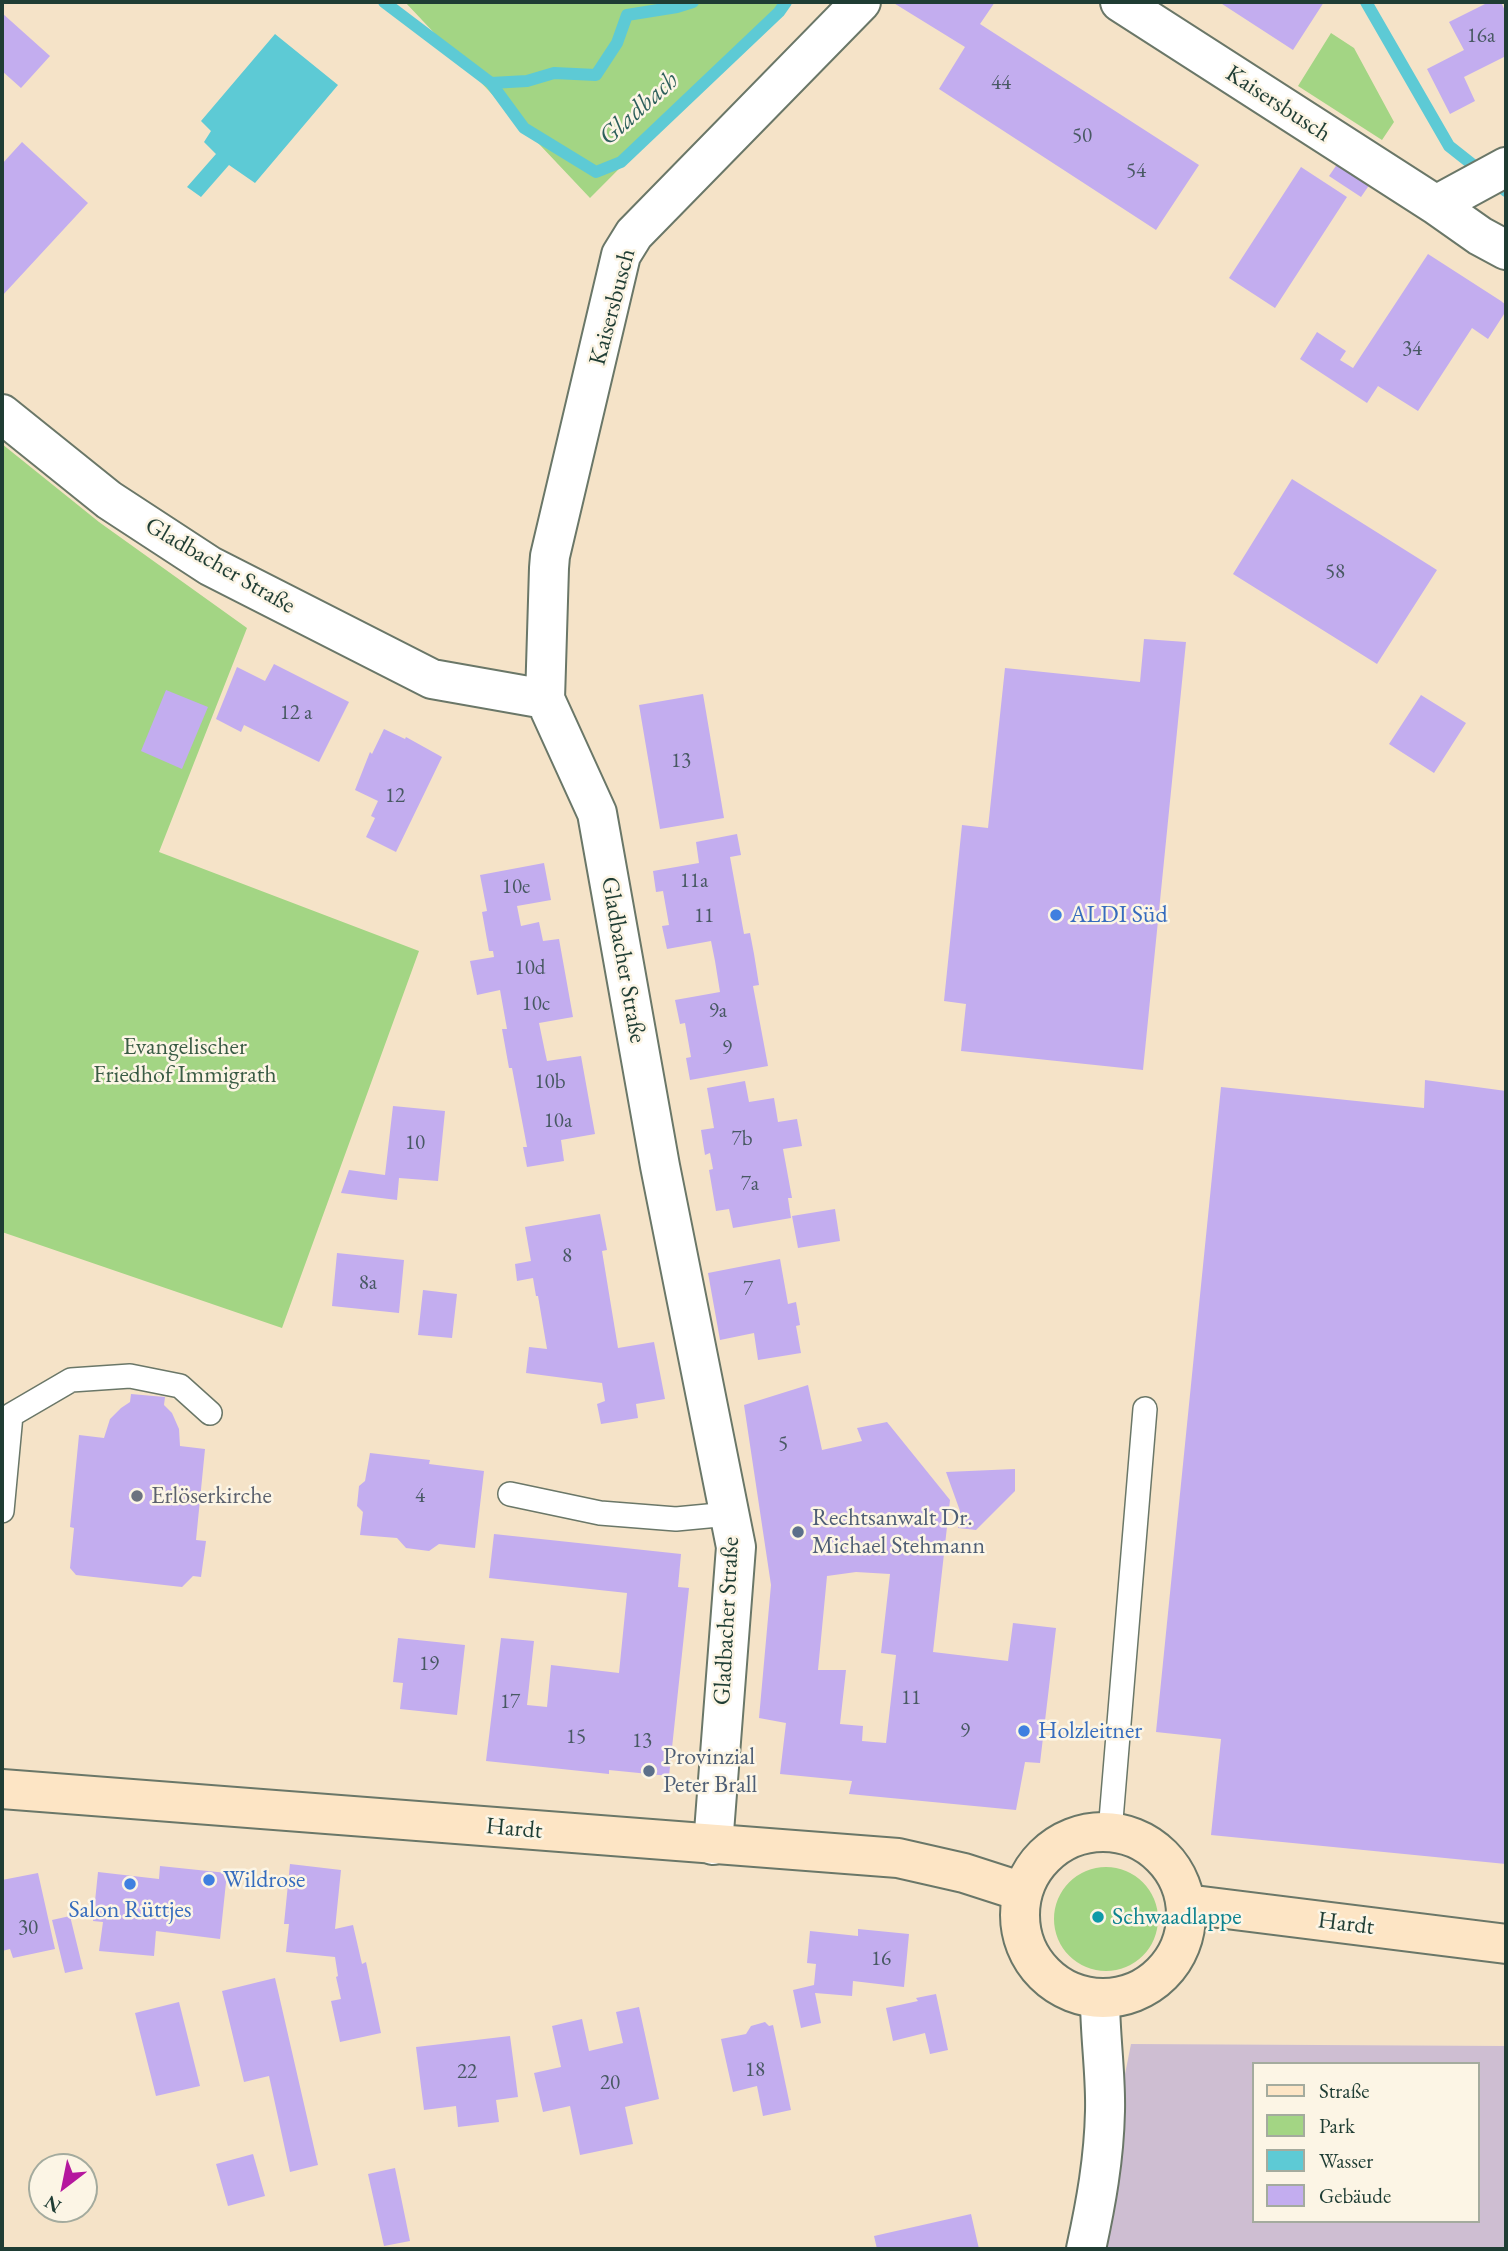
<!DOCTYPE html>
<meta charset="utf-8">
<style>
body{margin:0}
#map{position:relative;width:1508px;height:2251px;overflow:hidden;background:#f5e3c8;font-family:"EB Garamond",serif}
canvas{display:block}
.frame{position:absolute;inset:0;border:4px solid #1f3d34;pointer-events:none}
.legend{position:absolute;left:1252px;top:2062px;width:228px;height:161px;box-sizing:border-box;background:#fcf5e5;border:2px solid #a4ab9e;margin:0;padding:9px 12px;list-style:none;font-size:21px;color:#1f3d34}
.legend li{display:flex;align-items:center;gap:14px;height:35px}
.legend b{width:35px;border:2px solid #a4ab9e}
.north{position:absolute;left:28px;top:2153px;width:70px;height:70px;box-sizing:border-box;background:#fcf5e5;border:2px solid #a4ab9e;border-radius:50%;rotate:212deg;font-size:19px;font-weight:700;line-height:28px;text-align:center;color:#1f3d34}
.north::after{content:'';display:block;margin:auto;width:24px;height:32px;background:#b5179e;clip-path:polygon(50% 0,100% 100%,50% 72%,0 100%)}
</style>
<div id="map">
<canvas width="1508" height="2251"></canvas>
<div class="frame"></div>
<ul class="legend">
<li><b style="height:9px;background:#fde5c5"></b>Straße</li>
<li><b style="height:19px;background:#a3d584"></b>Park</li>
<li><b style="height:19px;background:#5dcad5"></b>Wasser</li>
<li><b style="height:19px;background:#c3adef"></b>Gebäude</li>
</ul>
<div class="north">N</div>
</div>
<script>
const g = document.querySelector('canvas').getContext('2d');
g.lineJoin = 'round';
function paint(path, color) {
  g.fillStyle = color;
  g.fill(path, 'evenodd');
}
function stroke(path, color, width, dash) {
  g.strokeStyle = color;
  g.lineWidth = width;
  g.lineCap = dash ? 'butt' : 'round';
  g.setLineDash(dash || []);
  g.stroke(path);
}
function write(font, color, halo, rows, align = 'center') {
  g.font = font + ' "EB Garamond",serif';
  g.lineWidth = 5;
  g.setLineDash([]);
  g.textBaseline = 'middle';
  g.strokeStyle = halo;
  g.fillStyle = color;
  for (const [text, x, y, turn = 0] of rows) {
    g.save();
    g.translate(x, y);
    g.rotate((+turn || 0) * Math.PI / 180);
    g.textAlign = isNaN(turn) ? turn : align;
    if (halo) g.strokeText(text, 0, 0);
    g.fillText(text, 0, 0);
    g.restore();
  }
}
paint(new Path2D(`
 M1131,2044L1506,2046V2249H1090ZM1254,2064H1478V2221H1254Z`), '#cebed2');
paint(new Path2D(`
 M405,2H785L590,198Z
 M1331,33L1354,48L1394,122L1382,140L1298,86Z
 M2,444L99,522L247,628L159,852L419,951L282,1328L2,1232Z
 M1054 1919a52 52 0 1 1 104 0a52 52 0 1 1-104 0Z`), '#a3d584');
paint(new Path2D(`
 M275,34L338,85L255,183L229,165L201,197L187,187L216,154L204,142L211,131L201,121Z`), '#5dcad5');
stroke(new Path2D(`
 M384,2L491,83L524,128L596,172L621,162L779,12L786,2
 M1366,2L1449,146L1506,191
 M491,83L527,81L554,73L596,75L617,43L627,15L677,7L693,2`), '#5dcad5', 12);
paint(new Path2D(`
 M892,2H995L980,24L1199,165L1156,230L939,89L965,47Z
 M1219,2H1324L1293,50Z
 M1489,2H1501L1506,13V56L1464,77L1475,101L1450,114L1427,69L1464,50L1449,22Z
 M2,13L50,56L21,88L2,71Z
 M22,142L88,203L2,296V164Z
 M1340,160L1372,181L1361,197L1329,176Z
 M1301,167L1347,197L1275,308L1229,278Z
 M1428,254L1501,301L1506,305V311L1488,339L1472,328L1418,411L1378,386L1367,403L1300,359L1317,332L1346,351L1340,360L1353,368Z
 M1292,479L1437,570L1377,664L1233,574Z
 M1144,639L1186,642L1143,1070L961,1051L966,1004L944,1001L962,825L988,828L1005,668L1140,682Z
 M274,664L349,702L319,762L244,725L241,732L216,719L237,667L265,681Z
 M166,690L208,707L182,769L141,751Z
 M703,694L724,818L660,829L639,705Z
 M1421,695L1466,723L1434,773L1389,744Z
 M384,729L405,739L406,737L442,757L396,852L366,837L375,818L371,816L378,801L355,790L370,752L372,754Z
 M737,834L741,855L730,857L744,934L750,933L754,954L759,985L753,986L768,1066L690,1080L686,1058L691,1057L685,1023L680,1024L675,1000L720,992L715,961L711,941L667,949L662,926L669,925L663,891L656,892L653,871L699,863L696,842Z
 M544,863L551,900L517,906L521,926L539,922L543,941L559,939L573,1017L539,1023L545,1052L547,1061L581,1056L595,1134L561,1140L564,1161L527,1167L523,1147H527L512,1068H509L502,1029H507L500,990L477,995L470,961L494,957L493,951H489L482,912L487,911L480,875Z
 M1425,1080L1506,1091V1864L1211,1835L1221,1739L1156,1732L1221,1087L1424,1108Z
 M745,1081L749,1102L774,1098L778,1122L797,1119L802,1146L783,1149L792,1198H788L791,1218L733,1228L729,1209L716,1211L709,1170L713,1169L710,1153L705,1155L701,1130L714,1128L707,1088Z
 M393,1106L445,1111L438,1181L399,1178L397,1200L341,1193L349,1170L385,1175Z
 M835,1209L840,1241L798,1248L792,1216Z
 M600,1214L607,1250L602,1251L618,1348L654,1342L665,1399L636,1404L638,1418L601,1424L597,1404L605,1401L602,1383L526,1373L529,1347L547,1349L538,1296H536L533,1278L517,1281L515,1264L531,1261L525,1227Z
 M337,1253L404,1260L399,1313L332,1306Z
 M780,1259L788,1304L796,1302L800,1325L796,1326L801,1353L758,1360L754,1333L720,1340L708,1273Z
 M423,1290L457,1294L452,1338L418,1335Z
 M808,1385L822,1450L862,1441L857,1428L887,1422L950,1500L933,1652L1008,1661L1013,1623L1056,1628L1040,1763L1025,1762L1016,1810L849,1794L852,1781L780,1774L786,1723L759,1718L771,1585L744,1405ZM856,1572L890,1574L881,1653L896,1655L886,1743L862,1741L863,1726L840,1724L846,1670H818L827,1576Z
 M131,1394L165,1397L164,1405L172,1413L179,1429L180,1446L205,1449L196,1540L206,1541L201,1577L193,1576L182,1587L76,1575L70,1568L74,1528L70,1527L79,1435L104,1438L110,1419L121,1408L130,1402Z
 M370,1453L430,1460L429,1464L484,1471L475,1548L439,1544L429,1551L406,1548L397,1538L360,1535L363,1512L357,1506L359,1486L365,1481Z
 M1015,1469V1491L976,1530L958,1528L960,1511L946,1472Z
 M494,1534L681,1554L678,1587L689,1588L669,1776L609,1770V1774L486,1761L501,1638L534,1641L527,1705L547,1707L551,1665L619,1673L627,1593L489,1578Z
 M398,1638L465,1645L457,1715L400,1709L403,1683L393,1682Z
 M290,1864L341,1870L335,1929L353,1925L362,1964L366,1962L381,2033L340,2042L331,2001L341,1999L336,1977L338,1976L335,1957L286,1952L289,1924H284Z
 M160,1866L227,1873L220,1939L156,1931L154,1956L99,1951L103,1922L93,1921L98,1872L159,1879Z
 M38,1873L55,1949L13,1958L10,1949L2,1951V1880Z
 M70,1916L83,1969L65,1973L52,1920Z
 M858,1929L909,1934L904,1987L853,1981L852,1996L815,1993L821,2023L801,2028L793,1990L814,1985L816,1964L807,1963L810,1931L858,1936Z
 M275,1978L318,2165L290,2172L269,2076L244,2082L222,1991Z
 M936,1994L948,2050L930,2054L925,2033L893,2041L886,2008L918,2001L916,1998Z
 M179,2002L200,2086L156,2096L135,2013Z
 M639,2007L659,2099L625,2107L633,2144L580,2155L570,2106L543,2112L534,2073L561,2067L552,2026L582,2019L589,2051L623,2043L616,2012Z
 M765,2022L769,2026L773,2025L791,2110L763,2116L757,2086L733,2092L721,2039L746,2034L751,2026Z
 M510,2036L518,2097L496,2100L499,2122L458,2127L456,2106L424,2110L416,2047Z
 M253,2154L265,2196L228,2206L216,2164Z
 M395,2168L410,2241L384,2246L368,2174Z
 M971,2214L979,2249H877L874,2236Z`), '#c3adef');
const service = new Path2D(`
 M510,1494L600,1513L676,1519L729,1514
 M2,1511L11,1415L71,1380L130,1376L180,1386L210,1413
 M1110,1832L1145,1409`);
const minor = new Path2D(`
 M1120,2L1436,205L1480,236L1506,250
 M1436,205L1506,167
 M2,414L109,500L210,566L432,679L545,699
 M713,1845L736,1547L660,1166L597,813L545,699L549,568L550,556L621,255L634,234L861,2
 M1086,2249C1096,2203 1104,2159 1105,2111C1106,2075 1100,2036 1100,1999`);
const secondary = new Path2D(`
 M2,1789L898,1858L964,1873L1023,1892
 M1020 1915a83 83 0 1 1 166 0a83 83 0 1 1-166 0Z
 M1186,1904L1506,1944`);
stroke(service, '#6a7768', 26);
stroke(minor, '#6a7768', 42);
stroke(secondary, '#6a7768', 42);
stroke(service, '#fff', 23);
stroke(minor, '#fff', 38);
stroke(secondary, '#fde5c5', 38);
for (const [x, y, r, color] of [
 [1056,915,7,"#3f7fe0"],
 [137,1496,7,"#6b7280"],
 [798,1532,7,"#5c6f8a"],
 [1024,1731,7,"#3f7fe0"],
 [649,1771,7,"#5c6f8a"],
 [209,1880,7,"#3f7fe0"],
 [130,1884,7,"#3f7fe0"],
 [1098,1917,7,"#0f9aa8"]
]) {
  const dot = new Path2D();
  dot.arc(x, y, r, 0, 2 * Math.PI);
  g.fillStyle = color;
  g.fill(dot);
  stroke(dot, '#fcf5e5', 2.5);
}
write('21px', '#485963', null, [
 ["16a",1481,36],
 ["44",1001,83],
 ["50",1082,136],
 ["54",1136,171],
 ["34",1412,349],
 ["58",1335,572],
 ["12 a",296,713],
 ["13",681,761],
 ["12",395,796],
 ["11a",694,881],
 ["10e",516,887],
 ["11",704,916],
 ["10d",530,968],
 ["10c",536,1004],
 ["9a",718,1011],
 ["9",727,1048],
 ["10b",550,1082],
 ["10a",558,1121],
 ["7b",742,1139],
 ["10",415,1143],
 ["7a",750,1184],
 ["8",567,1256],
 ["8a",368,1283],
 ["7",748,1289],
 ["5",783,1444],
 ["4",420,1496],
 ["19",429,1664],
 ["11",911,1698],
 ["17",510,1702],
 ["9",965,1731],
 ["15",576,1737],
 ["13",642,1741],
 ["30",28,1928],
 ["16",881,1959],
 ["18",755,2070],
 ["22",467,2072],
 ["20",610,2083]
]);
write('24px', '#1f3d34', '#fcf5e5', [
 ["Kaisersbusch",1278,104,33],
 ["Kaisersbusch",613,307,-75],
 ["Gladbacher Straße",220,566,30],
 ["Gladbacher Straße",623,960,80],
 ["Gladbacher Straße",727,1621,-87],
 ["Hardt",514,1829,5],
 ["Hardt",1346,1924,7]
]);
write('24px', '#366cbe', '#fcf5e5', [
 ["ALDI Süd",1070,915],
 ["Holzleitner",1038,1731],
 ["Wildrose",223,1880],
 ["Salon Rüttjes",130,1910,"center"]
], 'left');
write('24px', '#395b44', '#fcf5e5', [
 ["Evangelischer",185,1047],
 ["Friedhof Immigrath",185,1075]
]);
write('24px', '#5b616d', '#fcf5e5', [
 ["Erlöserkirche",151,1496]
], 'left');
write('24px', '#4e5e75', '#fcf5e5', [
 ["Rechtsanwalt Dr.",812,1518],
 ["Michael Stehmann",812,1546],
 ["Provinzial",663,1757],
 ["Peter Brall",663,1785]
], 'left');
write('24px', '#0d838f', '#fcf5e5', [
 ["Schwaadlappe",1112,1917]
], 'left');
write('italic 26px', '#2e605c', '#fcf5e5', [
 ["Gladbach",639,109,-42]
]);
</script>
